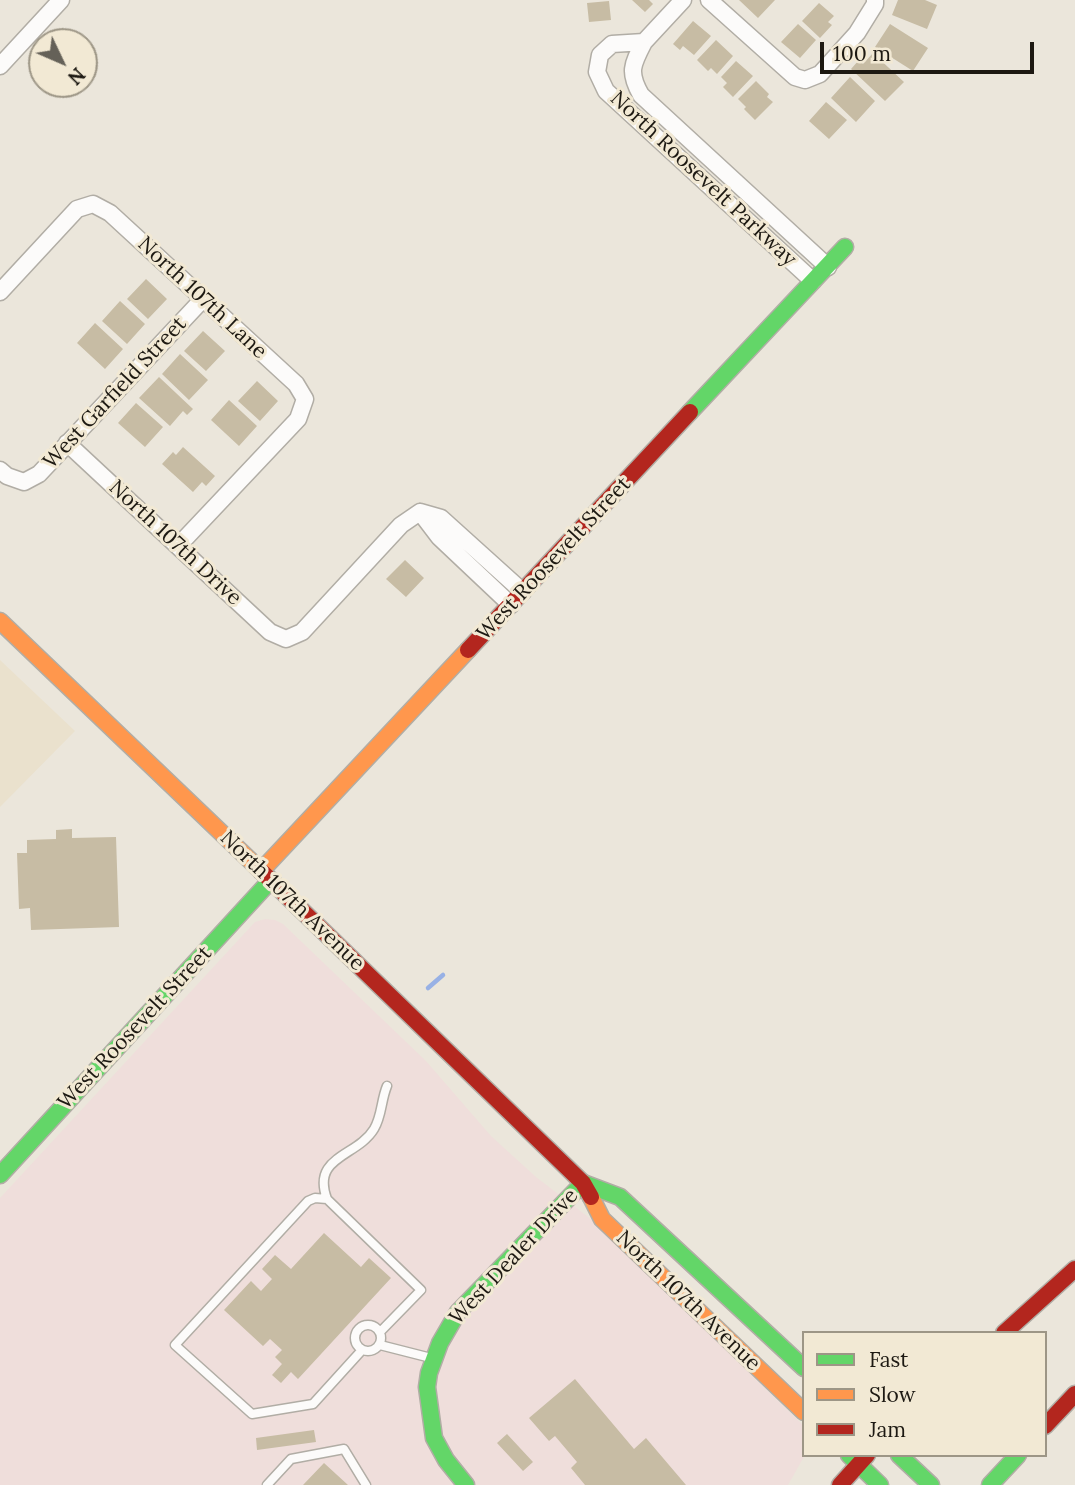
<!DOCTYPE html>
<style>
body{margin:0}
#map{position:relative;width:1075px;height:1485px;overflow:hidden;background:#ebe6db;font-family:Lora,serif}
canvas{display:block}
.legend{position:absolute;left:802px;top:1331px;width:245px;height:126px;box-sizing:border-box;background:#f2e9d4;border:2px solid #9d9686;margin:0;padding:9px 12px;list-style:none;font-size:21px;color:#1d1912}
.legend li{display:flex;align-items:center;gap:14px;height:35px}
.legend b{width:35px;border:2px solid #9d9686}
.north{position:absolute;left:28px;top:28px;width:70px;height:70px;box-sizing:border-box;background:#f2e9d4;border:2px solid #9d9686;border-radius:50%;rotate:134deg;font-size:19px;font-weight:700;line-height:28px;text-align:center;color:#1d1912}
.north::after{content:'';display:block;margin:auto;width:24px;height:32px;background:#656158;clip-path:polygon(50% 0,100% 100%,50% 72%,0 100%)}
.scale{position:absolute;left:820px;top:42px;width:214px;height:32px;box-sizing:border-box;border:4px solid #1d1912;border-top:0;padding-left:9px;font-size:21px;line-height:24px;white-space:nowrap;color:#1d1912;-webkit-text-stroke:5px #f2e9d4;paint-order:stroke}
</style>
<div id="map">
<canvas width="1075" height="1485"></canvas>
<ul class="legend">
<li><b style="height:9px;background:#63d668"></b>Fast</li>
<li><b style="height:9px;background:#ff974d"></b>Slow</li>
<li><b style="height:9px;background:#b3261e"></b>Jam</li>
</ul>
<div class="north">N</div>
<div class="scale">100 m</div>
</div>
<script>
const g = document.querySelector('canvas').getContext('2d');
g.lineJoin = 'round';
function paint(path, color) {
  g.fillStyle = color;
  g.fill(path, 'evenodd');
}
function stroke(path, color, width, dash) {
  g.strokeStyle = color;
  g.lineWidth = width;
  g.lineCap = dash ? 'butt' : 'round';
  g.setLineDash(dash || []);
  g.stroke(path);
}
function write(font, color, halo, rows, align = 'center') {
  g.font = font + ' Lora,serif';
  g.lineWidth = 6;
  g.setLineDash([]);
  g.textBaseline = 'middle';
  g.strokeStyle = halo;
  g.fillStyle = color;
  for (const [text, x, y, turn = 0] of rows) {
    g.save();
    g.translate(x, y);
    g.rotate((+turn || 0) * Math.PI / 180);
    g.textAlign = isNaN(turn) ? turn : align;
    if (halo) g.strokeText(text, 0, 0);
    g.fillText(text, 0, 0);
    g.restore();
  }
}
paint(new Path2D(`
 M265,919L275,920L283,924L426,1061L491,1136L536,1177L596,1223L804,1426L805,1455L788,1485H0V1198L255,922Z`), '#efdedb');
paint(new Path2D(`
 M0,660L75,731L0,807Z`), '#eae1cd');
stroke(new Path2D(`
 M428,988L443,975`), '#98b1e5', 4.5);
paint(new Path2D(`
 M632,0H649L653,4L645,12Z
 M739,0H775L758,18Z
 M898,0H925L937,5L927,29L892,15Z
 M609,1L611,20L589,22L587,3Z
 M819,3L834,16L828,22L832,25L820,38L802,21Z
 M693,21L711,36L694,55L683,46L680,50L673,44Z
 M798,24L816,40L800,58L781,42Z
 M890,24L928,48L913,71L875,47Z
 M716,40L733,56L717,74L711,68L708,71L697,60Z
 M873,53L904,82L885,101L851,69L859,60L863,64Z
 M736,61L753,76L733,97L723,87L727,83L721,77Z
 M850,77L875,101L856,122L831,98Z
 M756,81L769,94L767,97L773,102L755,120L744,109L746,107L738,99Z
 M826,102L847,120L829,139L809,121Z
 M146,279L167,299L148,319L127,299Z
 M120,301L145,324L127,344L102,321Z
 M95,323L123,349L105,369L77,343Z
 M203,331L225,351L206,371L184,351Z
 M180,354L208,380L189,400L162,374Z
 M159,377L193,409L187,415L183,411L170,426L139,398Z
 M257,381L278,401L260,421L238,401Z
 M229,400L257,426L239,446L211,420Z
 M136,403L163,427L145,447L118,423Z
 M183,447L215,476L206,486L202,482L193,492L162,464L173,452L176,455Z
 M405,560L424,578L406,597L386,579Z
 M72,829V838L116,837L119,927L31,930L30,908L19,909L17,853H27V840L56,839V830Z
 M324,1233L361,1267L369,1258L391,1278L298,1379L291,1372L281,1383L272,1375L282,1364L275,1357L282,1350L270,1339L263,1346L224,1310L251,1281L261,1291L272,1279L262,1269L275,1255L291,1269Z
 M575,1379L634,1449L646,1438L686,1485H585L571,1468L577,1462L555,1436L549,1441L529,1418Z
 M314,1430L316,1442L257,1450L256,1438Z
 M507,1434L533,1462L523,1471L497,1443Z
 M324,1463L348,1485H303Z`), '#c7bca4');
const lane = new Path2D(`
 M327,1199L315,1198L308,1201L175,1345L252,1414L313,1404L362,1350
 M355 1338a13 13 0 1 1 26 0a13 13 0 1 1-26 0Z
 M380,1332L421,1290L327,1199C311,1156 357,1157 374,1129C382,1116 381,1100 387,1086
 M380,1345L431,1358
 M267,1485L291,1459L344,1449L366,1485`);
const street = new Path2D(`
 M709,0L795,77L805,80L820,74L857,33L875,4V0
 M644,42L683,0
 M0,66L61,0
 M813,281L606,91L597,72L600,55L612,44L644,42C632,65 628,72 641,95L828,267
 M0,292L77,209L93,204L110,213L296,384L305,399L298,419L178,546
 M67,443L270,632L286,639L302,632L401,525L420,512
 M0,470L7,476L24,482L39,474L203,299
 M511,605L439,537L420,512L441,518L523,592`);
const fast = new Path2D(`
 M690,412L845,247
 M0,1175L271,880
 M583,1183L620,1197L804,1368
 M849,1455L880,1485
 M899,1455L931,1485
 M466,1485L446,1460L434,1438L427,1387L429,1373L440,1343L458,1312L583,1183
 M990,1485L1018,1455`);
const slow = new Path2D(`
 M0,621L255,865
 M261,871L468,650
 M591,1197L602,1219L804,1412`);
const jam = new Path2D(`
 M468,650L690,412
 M255,865L583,1183L591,1197
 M1004,1333L1075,1269
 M1045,1426L1075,1394
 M840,1485L867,1455`);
stroke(lane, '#b1ada5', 11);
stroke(street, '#b1ada5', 19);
stroke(fast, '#b1ada5', 19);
stroke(slow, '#b1ada5', 19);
stroke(jam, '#b1ada5', 19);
stroke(lane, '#fcfbfa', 8);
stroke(street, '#fcfbfa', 16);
stroke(fast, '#63d668', 16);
stroke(slow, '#ff974d', 16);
stroke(jam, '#b3261e', 16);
write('21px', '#1d1912', '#f2e9d4', [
 ["North Roosevelt Parkway",703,179,43],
 ["North 107th Lane",202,298,43],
 ["West Garfield Street",115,393,-47],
 ["North 107th Drive",175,543,43],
 ["West Roosevelt Street",554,559,-47],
 ["North 107th Avenue",292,901,44],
 ["West Roosevelt Street",135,1028,-47],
 ["West Dealer Drive",514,1257,-47],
 ["North 107th Avenue",688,1301,44]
]);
</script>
